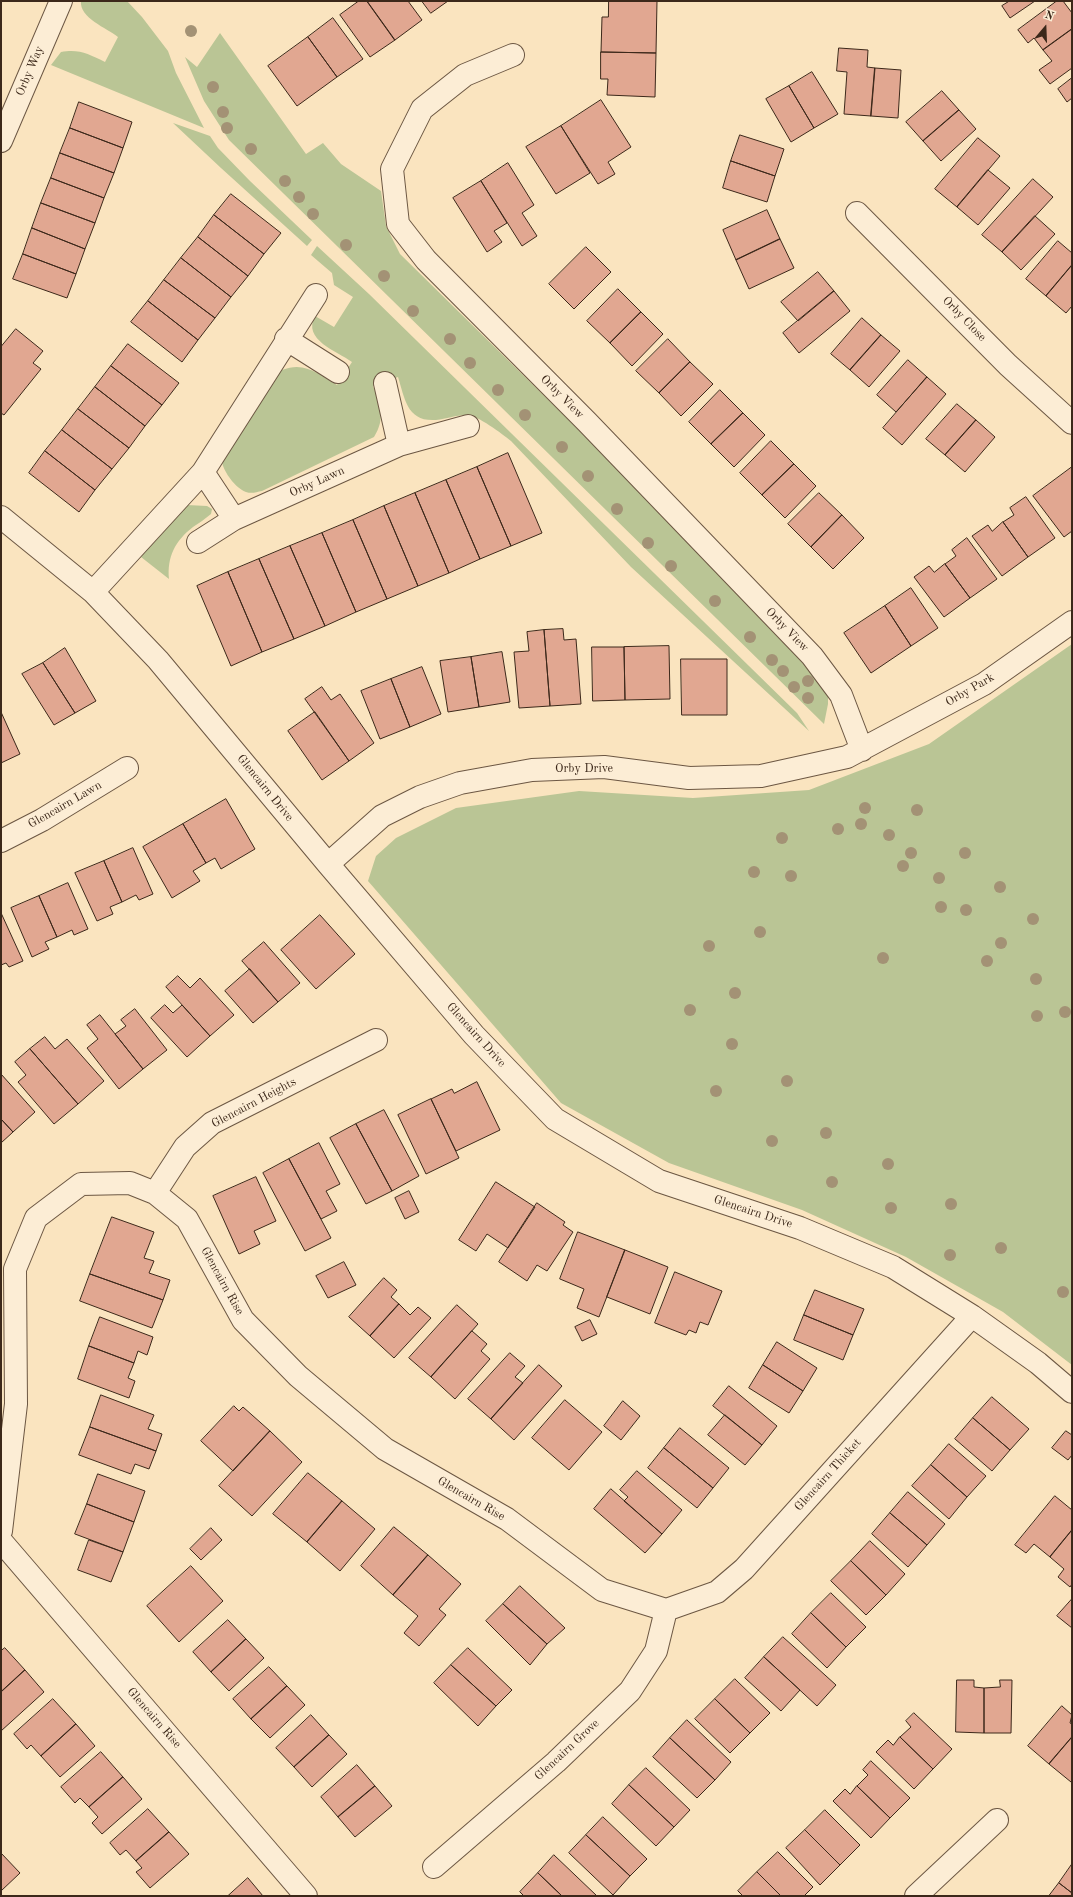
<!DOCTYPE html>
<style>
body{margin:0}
#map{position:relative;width:1073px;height:1897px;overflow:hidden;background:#fae4bf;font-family:"Old Standard TT",serif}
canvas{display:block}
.frame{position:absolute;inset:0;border:2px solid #3c281a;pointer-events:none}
.north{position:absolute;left:1025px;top:8px;width:40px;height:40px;-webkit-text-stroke:3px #fcedd5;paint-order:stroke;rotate:19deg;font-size:11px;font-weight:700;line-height:16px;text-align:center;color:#3c281a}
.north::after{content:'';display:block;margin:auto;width:14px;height:18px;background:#3c281a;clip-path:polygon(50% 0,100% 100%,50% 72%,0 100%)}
</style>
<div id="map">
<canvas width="1073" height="1897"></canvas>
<div class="frame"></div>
<div class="north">N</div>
</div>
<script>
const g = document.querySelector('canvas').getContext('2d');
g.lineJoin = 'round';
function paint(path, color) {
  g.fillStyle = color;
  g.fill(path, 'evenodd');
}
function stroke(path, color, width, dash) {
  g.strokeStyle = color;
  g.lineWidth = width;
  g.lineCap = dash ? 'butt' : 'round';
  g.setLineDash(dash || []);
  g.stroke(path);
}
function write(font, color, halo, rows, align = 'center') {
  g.font = font + ' "Old Standard TT",serif';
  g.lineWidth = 4;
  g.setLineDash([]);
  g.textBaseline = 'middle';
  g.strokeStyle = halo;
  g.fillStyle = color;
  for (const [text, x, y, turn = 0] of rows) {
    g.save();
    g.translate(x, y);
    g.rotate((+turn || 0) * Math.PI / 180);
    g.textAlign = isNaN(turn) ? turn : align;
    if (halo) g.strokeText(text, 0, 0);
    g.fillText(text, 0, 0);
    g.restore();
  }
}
paint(new Path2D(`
 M81,1H127L142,17L168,51L176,73L204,128L51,65L61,52C80,49 88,54 105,62L118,37C107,28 79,18 81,1Z
 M220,33L306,154L323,143L341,164L381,191L386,226L400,254L582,433L788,641L828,695V704L824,724L229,140L204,101L185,57L197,67Z
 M173,123L210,136L218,148L250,181L312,240L307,246L221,168Z
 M317,246L369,294L797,713L809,731L631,567L511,441C502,434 478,415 466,415C456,415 446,419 436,420C407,422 405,399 398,377L373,386C380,405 386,418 374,437L262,491C256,492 252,494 246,492C234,488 217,464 222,451L282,370C305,361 318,374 337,385L352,362C337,351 302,340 315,316L334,327L353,297L334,285L332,273L311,255Z
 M187,505L207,506L212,509L211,514C205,519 199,523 193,527C175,541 167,557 169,579L141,557L177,511Z
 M1072,644V1365L1003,1312L906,1257L802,1210L669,1163L561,1103L368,881L376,856L396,838L456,808L579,791L693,798L809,790L929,744Z`), '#bac595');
const building = new Path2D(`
 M359,1H367L395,40L370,57L340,15Z
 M367,1H408L422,20L395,40Z
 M422,1H448L431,13Z
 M609,1H657L656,53L601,52L602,17H608Z
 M1009,1H1008H1035L1010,18L1002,6Z
 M1057,1H1063L1072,13V29L1043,50L1034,38L1028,43L1018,30Z
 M333,18L363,59L337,77L308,37Z
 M1072,29V68L1050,84L1039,70L1052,61L1043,50Z
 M308,37L337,77L297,106L268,66Z
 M839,48L868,50L867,67L875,68L871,116L844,114L847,72L837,71Z
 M601,52L656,53L655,97L607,95L608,79H601Z
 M875,68L901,70L898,118L871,116Z
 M812,72L838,114L814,128L789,86Z
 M1072,78V98L1067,102L1058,89Z
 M789,86L814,128L791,142L766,99Z
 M942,91L959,110L923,141L906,122Z
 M601,100L631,147L608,162L615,174L598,184L561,126Z
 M79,102L132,122L123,148L70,128Z
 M959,110L976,129L941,161L923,141Z
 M561,126L590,173L556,194L526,147Z
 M70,128L123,148L114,173L60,153Z
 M740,135L784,149L775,176L731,161Z
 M978,138L1000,156L957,207L935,189Z
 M60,153L114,173L104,198L51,178Z
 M731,161L775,176L767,202L723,188Z
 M508,163L534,205L522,213L537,236L522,246L481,181Z
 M988,170L1010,188L978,225L957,207Z
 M51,178L104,198L95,223L41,203Z
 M1033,179L1053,197L1002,252L982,235Z
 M481,181L507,223L494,231L502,242L487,252L453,198Z
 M231,194L281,233L264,254L214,215Z
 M41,203L95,223L85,249L32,228Z
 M767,210L780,239L736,260L723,230Z
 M214,215L264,254L248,276L198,237Z
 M1035,216L1055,234L1021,270L1002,252Z
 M32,228L85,249L76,274L23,254Z
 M198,237L248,276L231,297L181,258Z
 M780,239L794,268L749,289L736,260Z
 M1058,241L1072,253V265L1046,296L1026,279Z
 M586,247L611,272L574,309L549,284Z
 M23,254L76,274L67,298L13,279Z
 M181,258L231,297L215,318L164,280Z
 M1072,265V306L1066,313L1046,296Z
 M818,272L834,291L798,321L781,302Z
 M164,280L215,318L198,340L148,301Z
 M618,289L641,312L610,343L587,321Z
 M834,291L850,311L799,353L783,333Z
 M148,301L198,340L182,362L131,322Z
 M641,312L663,334L632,366L610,343Z
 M862,318L881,335L850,370L831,354Z
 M16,329L43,351L33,363L41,369L4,415L1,413V347Z
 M881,335L900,351L869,387L850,370Z
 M668,339L690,362L659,393L636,371Z
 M128,344L179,383L162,405L111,366Z
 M908,360L927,377L896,412L877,395Z
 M690,362L713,384L681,416L659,393Z
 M111,366L162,405L145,426L95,387Z
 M927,377L946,394L902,445L883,428Z
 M95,387L145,426L129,448L78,409Z
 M720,390L743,413L711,444L689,422Z
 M957,404L976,420L945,455L926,439Z
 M78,409L129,448L112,469L62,430Z
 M743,413L765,435L734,467L711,444Z
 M976,420L995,437L965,472L945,455Z
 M62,430L112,469L95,490L45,451Z
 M771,441L794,464L762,495L740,473Z
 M45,451L95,490L79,512L29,473Z
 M508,453L542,533L511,546L477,467Z
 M794,464L816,486L785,518L762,495Z
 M477,467L511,546L480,559L446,480Z
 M1072,467V531L1064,537L1033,496Z
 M446,480L480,559L449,573L415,493Z
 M415,493L449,573L418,586L384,506Z
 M819,493L842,515L811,547L788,524Z
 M1026,497L1055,538L1028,557L1003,522L1014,515L1010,508Z
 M384,506L418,586L387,599L353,520Z
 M842,515L864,538L833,569L811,547Z
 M353,520L387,599L356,612L322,533Z
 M1003,522L1028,557L1002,576L972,536L988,525L992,531Z
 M322,533L356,612L325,626L290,546Z
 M967,538L997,579L970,598L945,564L956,556L952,550Z
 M290,546L325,626L294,639L259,559Z
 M259,559L294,639L262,652L228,572Z
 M945,564L970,598L944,617L914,577L929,566L934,572Z
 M228,572L262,652L231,666L197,586Z
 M911,588L938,628L911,646L885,606Z
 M885,606L911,646L871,673L844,633Z
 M563,629L564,640L576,639L581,704L550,706L544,630Z
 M544,630L550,706L519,708L514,652L529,651L527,632Z
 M669,646L670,699L625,700L624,647Z
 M592,647H624L625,700L593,701Z
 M65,648L96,701L75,713L43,663Z
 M502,652L510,702L479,707L471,657Z
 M471,657L479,707L448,712L440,661Z
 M681,659H727V715H682Z
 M43,663L75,713L54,725L22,674Z
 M422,667L441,714L410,727L391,679Z
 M391,679L410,727L380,739L361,691Z
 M322,687L331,700L340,694L374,743L349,761L305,699Z
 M1,712L20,754L1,763Z
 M315,712L349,761L322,780L288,731Z
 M226,799L255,849L221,869L215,858L206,863L183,824Z
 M183,824L206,863L193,871L200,881L172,898L143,847Z
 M133,848L153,894L139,900L136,895L122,902L104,861Z
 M104,861L122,902L110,907L113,914L97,921L75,873Z
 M68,883L88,929L74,935L72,930L57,937L39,896Z
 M39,896L57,937L45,942L49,949L32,957L11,908Z
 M2,915L23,961L9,967L6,963L1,965V916Z
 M320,915L355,954L316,989L281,950Z
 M264,942L300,983L278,1002L242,961Z
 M250,969L278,1002L253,1023L225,991Z
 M178,976L190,988L200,978L234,1015L210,1036L166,987Z
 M165,1005L173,1013L182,1005L210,1036L187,1057L151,1018Z
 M135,1009L167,1050L143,1069L115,1034L126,1026L121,1020Z
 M100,1015L143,1069L119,1089L87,1048L98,1039L87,1025Z
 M45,1037L55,1049L67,1039L104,1081L78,1104L30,1049Z
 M30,1049L78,1104L54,1124L18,1082L26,1075L15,1062Z
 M1,1074L35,1112L13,1132L1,1119Z
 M477,1082L500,1130L456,1151L431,1099L452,1089L454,1093Z
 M431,1099L459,1158L426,1174L398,1115Z
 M384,1110L419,1176L392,1191L356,1124Z
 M1,1119L13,1132L1,1143Z
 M356,1124L392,1191L366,1204L330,1138Z
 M319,1143L340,1184L326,1191L337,1211L321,1219L289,1159Z
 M289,1159L331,1238L305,1251L263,1173Z
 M256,1177L276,1221L254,1231L260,1244L239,1254L213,1196Z
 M496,1182L535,1207L508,1248L487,1234L476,1251L459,1240Z
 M409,1191L419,1212L405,1219L395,1198Z
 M537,1203L565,1222L563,1225L573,1232L547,1271L537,1265L527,1281L499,1262Z
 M112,1217L154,1232L144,1258L154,1261L149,1273L170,1280L163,1300L90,1274Z
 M578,1232L625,1250L599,1317L577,1308L584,1289L560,1279Z
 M625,1250L668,1267L650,1314L607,1297Z
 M344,1262L356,1285L328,1298L316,1276Z
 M675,1272L722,1291L708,1325L700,1322L696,1333L689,1330L686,1335L655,1323Z
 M90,1274L163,1300L152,1328L80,1301Z
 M384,1278L397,1290L391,1297L399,1304L370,1336L349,1317Z
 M815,1290L864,1309L853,1335L804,1315Z
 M399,1304L410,1315L418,1307L431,1318L394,1358L370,1336Z
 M457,1305L478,1324L431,1377L409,1358Z
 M804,1315L853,1335L843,1360L794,1340Z
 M100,1317L153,1337L147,1355L138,1351L134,1363L89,1346Z
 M590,1320L597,1334L582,1341L575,1327Z
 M472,1331L487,1344L481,1351L490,1359L455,1399L431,1377Z
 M777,1342L817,1368L803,1391L763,1365Z
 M89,1346L134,1363L128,1378L135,1381L129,1398L78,1379Z
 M510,1353L525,1366L515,1377L523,1383L491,1419L468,1399Z
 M539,1365L562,1386L514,1440L491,1419Z
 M763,1365L803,1391L789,1413L749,1388Z
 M729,1386L777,1426L762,1445L713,1406Z
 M101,1395L154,1415L148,1429L162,1434L156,1451L90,1427Z
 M992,1397L1029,1429L1010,1450L973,1418Z
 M565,1400L602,1432L569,1470L532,1438Z
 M623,1401L640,1416L621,1440L604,1426Z
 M234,1406L239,1411L243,1407L270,1431L233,1471L201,1441Z
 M725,1415L762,1445L745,1465L708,1435Z
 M973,1418L1010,1450L992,1471L955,1439Z
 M90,1427L156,1451L149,1469L135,1464L131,1474L79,1455Z
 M680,1428L729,1468L713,1488L664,1448Z
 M270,1431L302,1462L252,1516L219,1486Z
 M1066,1431L1072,1435V1455L1068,1460L1052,1448Z
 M949,1444L986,1476L967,1497L931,1465Z
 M664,1448L713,1488L697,1508L648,1468Z
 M931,1465L967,1497L949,1519L912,1486Z
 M637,1471L682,1510L662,1534L624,1501L628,1497L620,1490Z
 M308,1473L342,1501L307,1542L273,1514Z
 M98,1474L145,1491L134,1522L87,1504Z
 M611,1489L662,1534L645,1553L594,1509Z
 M908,1492L945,1524L927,1545L890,1513Z
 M1055,1496L1072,1510V1530L1050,1557L1034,1544L1026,1553L1015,1545Z
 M342,1501L375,1529L340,1571L307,1542Z
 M87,1504L134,1522L123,1552L75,1534Z
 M890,1513L927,1545L908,1567L872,1534Z
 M394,1527L428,1555L393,1595L361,1566Z
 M211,1528L222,1540L201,1560L190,1549Z
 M1072,1530V1584L1070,1587L1058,1577L1064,1569L1050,1557Z
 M89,1540L123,1552L111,1582L78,1570Z
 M870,1541L905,1574L886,1595L851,1561Z
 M428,1555L461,1584L439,1609L446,1615L419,1646L404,1633L418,1616L393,1595Z
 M851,1561L886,1595L866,1615L831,1581Z
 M191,1566L223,1601L179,1642L147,1606Z
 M520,1586L565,1628L547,1644L503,1604Z
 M831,1593L866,1627L846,1647L811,1613Z
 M1072,1599V1628L1057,1616Z
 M503,1604L547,1644L530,1665L486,1621Z
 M811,1613L846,1647L827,1668L792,1634Z
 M228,1620L246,1639L211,1672L193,1652Z
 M783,1637L836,1685L817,1706L764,1657Z
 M246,1639L264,1658L229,1691L211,1672Z
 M5,1648L25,1670L1,1692V1651Z
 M468,1648L512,1690L496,1706L451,1665Z
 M764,1657L800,1690L781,1711L745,1678Z
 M451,1665L496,1706L478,1726L434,1683Z
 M269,1667L287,1686L251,1719L233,1699Z
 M25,1670L44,1692L1,1731V1692Z
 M735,1679L770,1713L750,1733L715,1699Z
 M957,1680H974V1687L984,1688V1733L956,1732Z
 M1000,1680H1012L1011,1733H984V1688L1000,1687Z
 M287,1686L305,1705L270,1738L251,1719Z
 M53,1699L76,1724L41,1756L31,1745L27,1749L14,1734Z
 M715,1699L750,1733L730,1753L695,1719Z
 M1062,1706L1072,1715L1070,1723L1072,1724V1737L1049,1764L1028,1746Z
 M914,1713L952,1749L933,1769L900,1737L911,1727L906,1721Z
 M311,1715L329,1735L294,1767L276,1748Z
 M687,1720L731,1762L715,1780L670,1738Z
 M76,1724L95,1746L60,1777L41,1756Z
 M329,1735L347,1754L312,1787L294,1767Z
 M900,1737L933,1769L914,1789L876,1752L888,1740L893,1745Z
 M1072,1737V1780L1071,1782L1049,1764Z
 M670,1738L715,1780L697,1798L653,1757Z
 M101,1752L123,1777L89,1807L80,1798L75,1803L61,1787Z
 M871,1761L910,1798L890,1818L857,1786L868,1775L863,1770Z
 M357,1765L375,1786L338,1817L321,1797Z
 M646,1768L690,1810L674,1827L629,1785Z
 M123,1777L142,1799L102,1834L92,1823L98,1817L89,1807Z
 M629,1785L674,1827L656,1846L612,1804Z
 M375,1786L392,1806L355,1837L338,1817Z
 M857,1786L890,1818L871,1838L833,1801L845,1789L850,1794Z
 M148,1809L169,1832L136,1861L126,1850L120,1855L110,1843Z
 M825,1810L860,1845L840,1865L805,1830Z
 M603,1817L647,1859L630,1876L586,1835Z
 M805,1830L840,1865L820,1885L786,1848Z
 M169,1832L189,1854L150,1888L136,1872L142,1868L136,1861Z
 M586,1835L630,1876L613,1895L569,1853Z
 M778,1852L813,1887L804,1896H781L757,1872Z
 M1,1853L20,1873L1,1891Z
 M554,1855L597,1896H562L538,1873Z
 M1072,1864V1893L1059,1883Z
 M757,1872L781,1896H743L738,1891Z
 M538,1873L562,1896H524L520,1892Z
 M248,1878L263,1896H228Z
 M1059,1883L1072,1893V1896H1049Z`);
paint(building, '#e1a791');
stroke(building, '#3c281a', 1);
const street = new Path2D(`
 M513,55L465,75L422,109L392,169L398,224L426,260L587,422L812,656L841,695L862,750
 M1,141L61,1
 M857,213L1008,365L1072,423
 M286,339L338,372
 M385,383L399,445
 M203,472L234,519
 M1,517L93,592L158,660L328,864L474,1035L555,1119L659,1181L800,1228L893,1267L972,1316L1038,1363L1072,1392
 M198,542L234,519L399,445L468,426
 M93,592L203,472L316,295
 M1,841L42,820L127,768
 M328,864L382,816L420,797L460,783L532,770L604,767L689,778L761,776L847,757L984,684L1072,622
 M155,1193L185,1147L212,1123L376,1040
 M1,1531L16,1404L15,1269L36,1218L81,1184L130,1183L155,1193L187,1219L243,1320L298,1376L385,1449L507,1519L602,1590L666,1610
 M1,1541L306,1896
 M666,1610L717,1592L744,1569L972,1316
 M434,1867L556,1762L630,1691L656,1651L666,1610
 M916,1896L997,1820`);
stroke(street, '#6c5743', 24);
stroke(street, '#fcedd5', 22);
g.fillStyle = '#a39275';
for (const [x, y] of [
 [191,31],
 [213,87],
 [223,112],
 [227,128],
 [251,149],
 [285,181],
 [299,197],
 [313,214],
 [346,245],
 [384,276],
 [413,311],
 [450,339],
 [470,363],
 [498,390],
 [525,415],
 [562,447],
 [588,476],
 [617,509],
 [648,543],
 [671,566],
 [715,601],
 [750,637],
 [772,660],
 [783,671],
 [808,681],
 [794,687],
 [808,698],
 [865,808],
 [917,810],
 [861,824],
 [838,829],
 [889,835],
 [782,838],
 [911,853],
 [965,853],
 [903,866],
 [754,872],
 [791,876],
 [939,878],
 [1000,887],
 [941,907],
 [966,910],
 [1033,919],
 [760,932],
 [1001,943],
 [709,946],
 [883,958],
 [987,961],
 [1036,979],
 [735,993],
 [690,1010],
 [1065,1012],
 [1037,1016],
 [732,1044],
 [787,1081],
 [716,1091],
 [826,1133],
 [772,1141],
 [888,1164],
 [832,1182],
 [951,1204],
 [891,1208],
 [1001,1248],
 [950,1255],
 [1063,1292]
]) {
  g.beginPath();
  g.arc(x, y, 6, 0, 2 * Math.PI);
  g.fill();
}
write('12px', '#3c281a', '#fcedd5', [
 ["Orby Way",30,71,-67],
 ["Orby Close",964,319,46],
 ["Orby View",562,397,45],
 ["Orby Lawn",317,482,-24],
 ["Orby View",787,630,46],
 ["Orby Park",970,690,-30],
 ["Orby Drive",584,769],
 ["Glencairn Drive",265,788,51],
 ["Glencairn Lawn",65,805,-30],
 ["Glencairn Drive",476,1035,48],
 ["Glencairn Heights",254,1103,-28],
 ["Glencairn Drive",753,1212,18],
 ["Glencairn Rise",222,1281,61],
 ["Glencairn Thicket",828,1475,-48],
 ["Glencairn Rise",471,1499,30],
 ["Glencairn Rise",154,1718,49],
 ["Glencairn Grove",567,1750,-43]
]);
</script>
